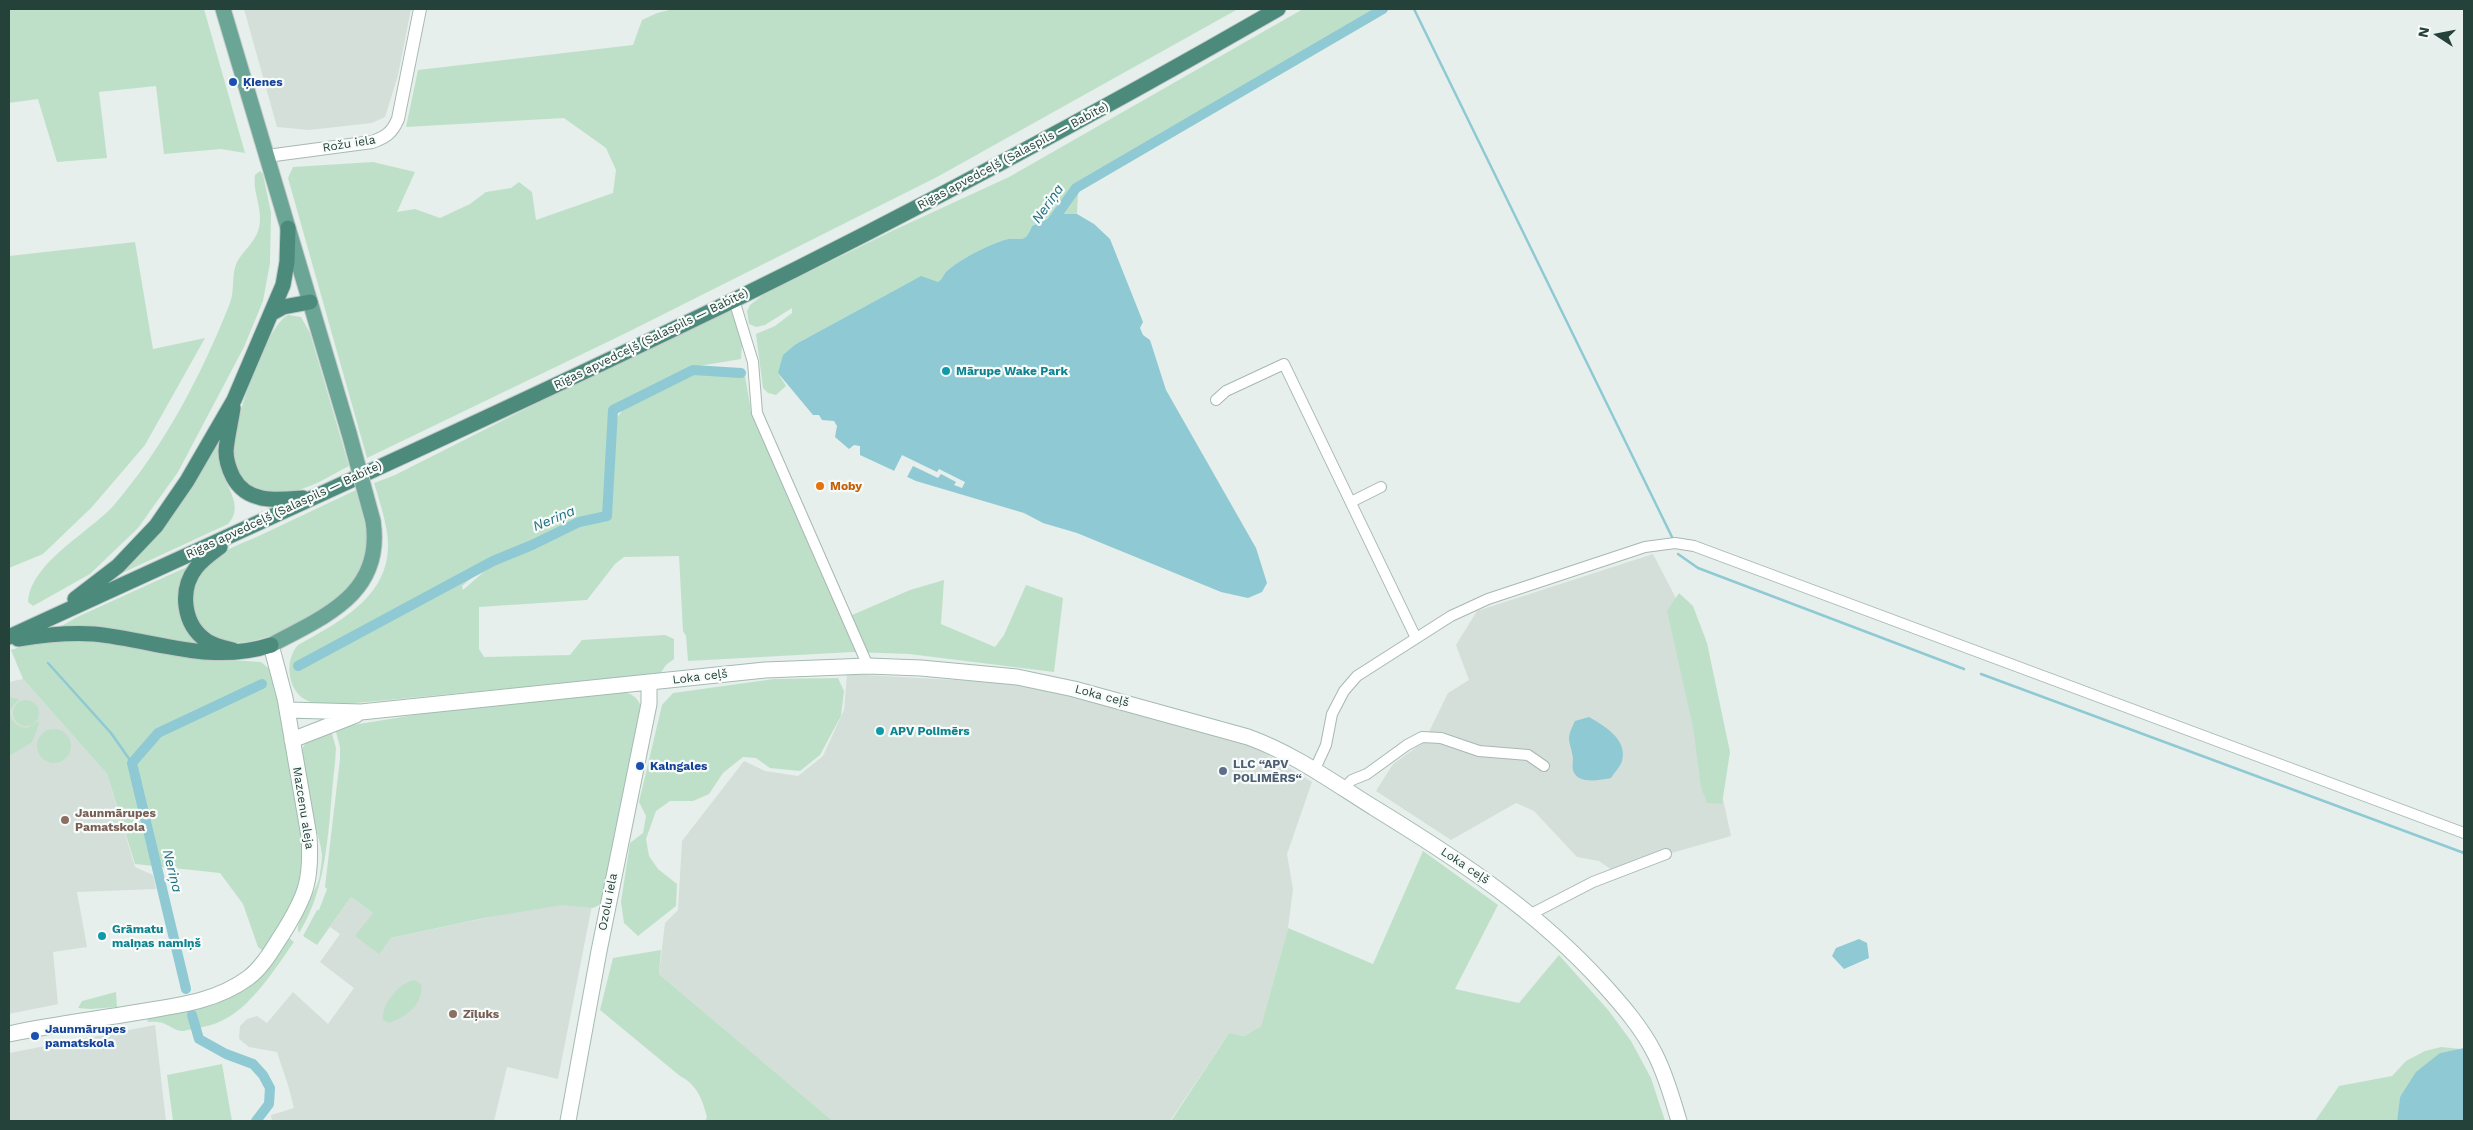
<!DOCTYPE html>
<meta charset="utf-8">
<style>
body{margin:0}
#map{position:relative;width:2473px;height:1130px;overflow:hidden;background:#e6efeb;font-family:"Work Sans",sans-serif}
canvas{display:block}
.frame{position:absolute;inset:0;border:10px solid #24423a;pointer-events:none}
.north{position:absolute;left:2413px;top:10px;width:50px;height:50px;-webkit-text-stroke:4px #f7fbf9;paint-order:stroke;rotate:281deg;font-size:14px;font-weight:700;line-height:20px;text-align:center;color:#24423a}
.north::after{content:'';display:block;margin:auto;width:18px;height:22px;background:#24423a;clip-path:polygon(50% 0,100% 100%,50% 72%,0 100%)}
</style>
<div id="map">
<canvas width="2473" height="1130"></canvas>
<div class="frame"></div>
<div class="north">N</div>
</div>
<script>
const g = document.querySelector('canvas').getContext('2d');
g.lineJoin = 'round';
function paint(path, color) {
  g.fillStyle = color;
  g.fill(path, 'evenodd');
}
function stroke(path, color, width, dash) {
  g.strokeStyle = color;
  g.lineWidth = width;
  g.lineCap = dash ? 'butt' : 'round';
  g.setLineDash(dash || []);
  g.stroke(path);
}
function write(font, color, halo, rows, align = 'center') {
  g.font = font + ' "Work Sans",sans-serif';
  g.lineWidth = 4.5;
  g.setLineDash([]);
  g.textBaseline = 'middle';
  g.strokeStyle = halo;
  g.fillStyle = color;
  for (const [text, x, y, turn = 0] of rows) {
    g.save();
    g.translate(x, y);
    g.rotate((+turn || 0) * Math.PI / 180);
    g.textAlign = isNaN(turn) ? turn : align;
    if (halo) g.strokeText(text, 0, 0);
    g.fillText(text, 0, 0);
    g.restore();
  }
}
paint(new Path2D(`
 M244,9H411L398,75L385,117L372,123L309,130L277,127Z
 M1653,554L1682,610L1731,836L1612,870L1599,861L1577,857L1534,811L1516,803L1451,840L1376,791L1393,764L1424,742L1448,693L1469,680L1456,645L1477,611Z
 M847,674L1026,684L1111,705L1251,745L1312,782L1287,854L1293,889L1288,928L1261,1026L1244,1036L1229,1033L1170,1121H833L659,974L665,923L678,910L682,841L744,761L765,771L798,776L823,756L844,710Z
 M23,679L107,774L135,867L153,875L156,889L77,892L87,947L53,952L58,1004L9,1014V682Z
 M594,895L558,1079L507,1067L494,1121H272L271,1115L294,1108L288,1085L277,1052L249,1047L239,1039L240,1026L247,1019L257,1016L267,1023L293,992L328,1024L354,988L320,962L340,934L330,927L351,897L373,913L391,938Z
 M155,1025L166,1121H9V1053Z`), '#d4dfda');
paint(new Path2D(`
 M9,9H204L245,153L221,149L164,154L156,86L99,92L107,158L57,162L38,99L9,103Z
 M673,9H1238L937,177L626,333L367,458L288,178L293,167L373,162L415,172L397,212L415,209L440,218L470,204L486,192L511,188L519,182L532,192L536,220L613,193L616,170L606,148L564,118L406,127L418,70L633,45L642,20L657,13Z
 M1303,9H1389L1078,192L1077,214H1058L1032,226C1024,247 1019,235 1004,240C984,247 964,257 948,270C943,274 943,279 938,282L914,280L796,344L778,373L786,386L776,395L768,393L763,388L756,334L775,326L792,313V308L765,325L756,327L749,324L747,311L750,305L764,294L894,230L1009,177Z
 M260,171L263,174L271,213L270,263L263,301L244,347L178,472L138,528L90,574L33,606L28,602C31,562 89,533 114,505C164,447 202,374 230,303C235,290 231,274 237,262C243,251 254,243 258,231C265,212 252,193 255,175Z
 M135,242L153,349L205,338L145,445L92,507L43,554L9,568V256Z
 M725,308L732,310L742,344L741,359L693,367L612,408L605,507L602,514L578,520L532,544L494,559L462,586L463,590L494,563L537,545L578,524L608,517L616,419L625,407L697,371L731,377L745,376L751,411L843,619L910,590L944,580L941,624L995,647L1004,635L1026,585L1063,598L1054,672L909,654L853,652L688,661L686,636L683,631L679,556L624,557L615,564L587,600L479,607V649L484,657L570,655L582,640L665,635L674,639V659L666,665L660,674L346,704C334,704 319,706 308,701C287,692 284,660 298,645C343,620 396,593 387,532C384,515 379,499 374,483L395,475Z
 M288,315L301,317L310,333L349,466C330,476 310,489 289,492C263,497 235,483 233,455C231,429 265,326 288,315Z
 M219,438C223,444 220,456 221,465C223,485 246,505 228,524L118,575Z
 M356,490C362,514 371,535 364,559C361,568 358,576 352,583C329,613 260,650 222,642C215,640 211,637 206,632C181,609 193,573 219,555C232,546 249,541 263,534C294,519 325,505 356,490Z
 M189,566L195,646L60,627L75,618Z
 M1679,593L1693,606L1707,643L1730,752L1722,804L1707,803L1701,787L1693,727L1667,611Z
 M83,639L217,659L261,662L272,671L276,682L303,834V869L298,891L287,914L263,951L258,947L243,904L220,873L135,864L107,774L23,679L11,650L36,642Z
 M838,678L844,691L841,716L820,755L800,771L770,768L756,758L743,757L723,773L709,794L693,801H670L656,811L646,839L649,856L658,869L677,884L676,906L638,936L624,923L621,902L630,843L643,833L646,816L639,802L662,705L673,693L774,679Z
 M620,691C632,694 637,696 642,708L603,899L599,905L593,908L562,905L484,918L391,938L379,954L355,936L373,913L351,897L317,945L303,936L317,910H319L327,889L325,887L340,759V747L335,728L438,711Z
 M9,697L19,699L10,710C10,721 16,727 27,728L39,721V724L32,742L9,756Z
 M13 713a13 13 0 1 1 26 0a13 13 0 1 1-26 0Z
 M37 746a17 17 0 1 1 34 0a17 17 0 1 1-34 0Z
 M331,730L336,748L335,763C328,820 330,884 299,933C293,917 319,892 320,873C321,867 322,860 322,854C320,830 291,764 304,745C309,738 324,734 331,730Z
 M1423,851L1498,905L1455,989L1519,1003L1559,955L1609,1011L1631,1041L1651,1078L1665,1121H1171L1229,1033L1244,1036L1261,1026L1288,928L1373,964Z
 M289,938L294,942C274,970 251,1009 217,1023C207,1027 194,1028 184,1031C169,1031 170,1020 148,1022L147,1018C186,1011 229,1007 258,977C269,965 279,951 289,938Z
 M661,950L659,974L833,1121H705L707,1117C702,1098 697,1085 680,1076L600,1010L613,958Z
 M414,980L421,984C424,1004 406,1018 388,1023L383,1020C381,1005 399,983 414,980Z
 M116,992L117,1007L90,1009L78,1008L82,1001Z
 M2441,1047L2461,1049L2440,1053L2400,1097L2397,1121H2315L2339,1086L2392,1076L2406,1061L2425,1051Z
 M222,1064L232,1121H173L167,1075Z`), '#bfe0c8');
paint(new Path2D(`
 M1058,214H1077L1094,224L1110,239L1143,322L1140,328L1143,335L1150,340L1166,390L1256,548L1267,583L1262,592L1248,598L1221,592L1077,533L1043,523L1024,513L916,481L860,455V446L854,445L849,449L835,437L837,426L834,421L822,420L819,415H813L778,373L783,355L796,344L921,276L938,282C943,279 943,274 948,270C964,257 984,247 1004,240C1019,235 1024,247 1032,226Z
 M1589,717C1604,726 1628,739 1622,761C1620,767 1614,773 1611,778C1600,780 1577,785 1573,770C1572,766 1573,762 1573,758C1570,738 1565,742 1575,721Z
 M1859,939L1867,943L1869,958L1844,969L1832,956L1836,948Z
 M2464,1048V1121H2397L2400,1097L2416,1072L2440,1053Z`), '#8ec9d4');
paint(new Path2D(`
 M902,455L937,472L939,469L965,482L962,488L954,485L956,482L941,474L938,478L913,466L906,479L893,473Z`), '#e6efeb');
stroke(new Path2D(`
 M1414,9L1672,537
 M1678,554L1698,568L1964,669
 M48,663L111,733L132,763
 M1981,674L2464,853`), '#8ec9d4', 2.5);
stroke(new Path2D(`
 M1051,223L1076,188L1383,9
 M298,666L493,561L532,545L579,522L607,516L613,410L693,370L741,373
 M186,989L132,763L158,733L262,684
 M192,1015L199,1039L226,1054L253,1064L263,1075L270,1088L269,1104L256,1121`), '#8ec9d4', 10);
const minor = new Path2D(`
 M734,300L753,362L757,413L868,666
 M1216,400L1226,391L1284,364L1416,638
 M1351,502L1381,487
 M1315,769L1326,745L1332,714L1344,691L1357,676L1451,616L1488,599L1645,547L1675,543L1694,546L2464,833
 M1343,789L1352,780L1367,774L1407,745L1422,737L1441,738L1479,751L1528,755L1544,766
 M1531,914L1593,882L1666,854`);
const tertiary = new Path2D(`
 M267,156L372,142C386,137 392,133 398,119L420,9`);
const secondary = new Path2D(`
 M288,710L361,712L765,670L868,666L921,668L1017,677L1074,689L1248,737C1295,754 1334,783 1376,809C1459,860 1537,911 1603,984C1622,1005 1642,1028 1655,1054C1666,1075 1672,1098 1679,1121
 M292,740L356,715
 M9,1034C50,1025 91,1020 133,1013C173,1006 214,1003 248,978C263,967 273,948 283,933C306,896 312,880 309,836L285,698L271,645
 M568,1121L599,951L649,704V683`);
const primary = new Path2D(`
 M223,9L349,433
 M271,645C325,616 384,594 373,521`);
const trunk = new Path2D(`
 M274,312L283,307L310,302
 M233,408C231,422 227,437 226,451C226,460 229,469 233,477C247,504 278,500 303,498
 M220,547C212,553 203,559 196,568C179,590 183,625 207,641C215,646 225,648 233,650
 M75,599L118,566L156,526L187,481L234,400L283,285L287,262L288,228
 M9,637C250,526 493,417 732,301C917,210 1099,112 1278,9
 M18,639C43,635 68,632 94,634C156,640 209,665 271,645`);
stroke(minor, '#a8b8b2', 12);
stroke(tertiary, '#a8b8b2', 14);
stroke(secondary, '#a4bbb3', 17);
stroke(primary, '#c2cac8', 17);
stroke(trunk, '#c2cac8', 17);
stroke(minor, '#fff', 10);
stroke(tertiary, '#fff', 12);
stroke(secondary, '#fff', 15);
stroke(primary, '#6aa596', 15);
stroke(trunk, '#4c8a7c', 15);
const primaryBridge = new Path2D(`
 M349,433L373,521`);
stroke(primaryBridge, '#c2cac8', 17, []);
stroke(primaryBridge, '#6aa596', 15);
for (const [x, y, r, color] of [
 [233,82,5,"#1a4fb4"],
 [946,371,5,"#0f9aa8"],
 [820,486,5,"#e8710a"],
 [880,731,5,"#0f9aa8"],
 [640,766,5,"#1a4fb4"],
 [1223,771,5,"#5c6f8a"],
 [65,820,5,"#8d6e63"],
 [102,936,5,"#0f9aa8"],
 [453,1014,5,"#8d6e63"],
 [35,1036,5,"#1a4fb4"]
]) {
  const dot = new Path2D();
  dot.arc(x, y, r, 0, 2 * Math.PI);
  g.fillStyle = color;
  g.fill(dot);
  stroke(dot, '#f7fbf9', 2);
}
write('bold 12px', '#164399', '#f7fbf9', [
 ["Ķienes",243,82],
 ["Kalngales",650,766],
 ["Jaunmārupes",45,1029],
 ["pamatskola",45,1043]
], 'left');
write('12px', '#24423a', '#f7fbf9', [
 ["Rožu iela",349,144,-9],
 ["Rīgas apvedceļš (Salaspils — Babīte)",1013,156,-28],
 ["Rīgas apvedceļš (Salaspils — Babīte)",651,339,-26],
 ["Rīgas apvedceļš (Salaspils — Babīte)",284,510,-25],
 ["Loka ceļš",700,677,-7],
 ["Loka ceļš",1102,696,15],
 ["Mazcenu aleja",303,808,81],
 ["Loka ceļš",1465,866,34],
 ["Ozolu iela",608,902,-79]
]);
write('bold 12px', '#0d838f', '#f7fbf9', [
 ["Mārupe Wake Park",956,371],
 ["APV Polimērs",890,731],
 ["Grāmatu",112,929],
 ["maiņas namiņš",112,943]
], 'left');
write('bold 12px', '#c56008', '#f7fbf9', [
 ["Moby",830,486]
], 'left');
write('bold 12px', '#4e5e75', '#f7fbf9', [
 ["LLC “APV",1233,764],
 ["POLIMĒRS“",1233,778]
], 'left');
write('bold 12px', '#785e54', '#f7fbf9', [
 ["Jaunmārupes",75,813],
 ["Pamatskola",75,827],
 ["Zīļuks",463,1014]
], 'left');
write('italic 14px', '#1c6f80', '#f7fbf9', [
 ["Neriņa",1048,204,-55],
 ["Neriņa",554,519,-23],
 ["Neriņa",172,871,76]
]);
</script>
